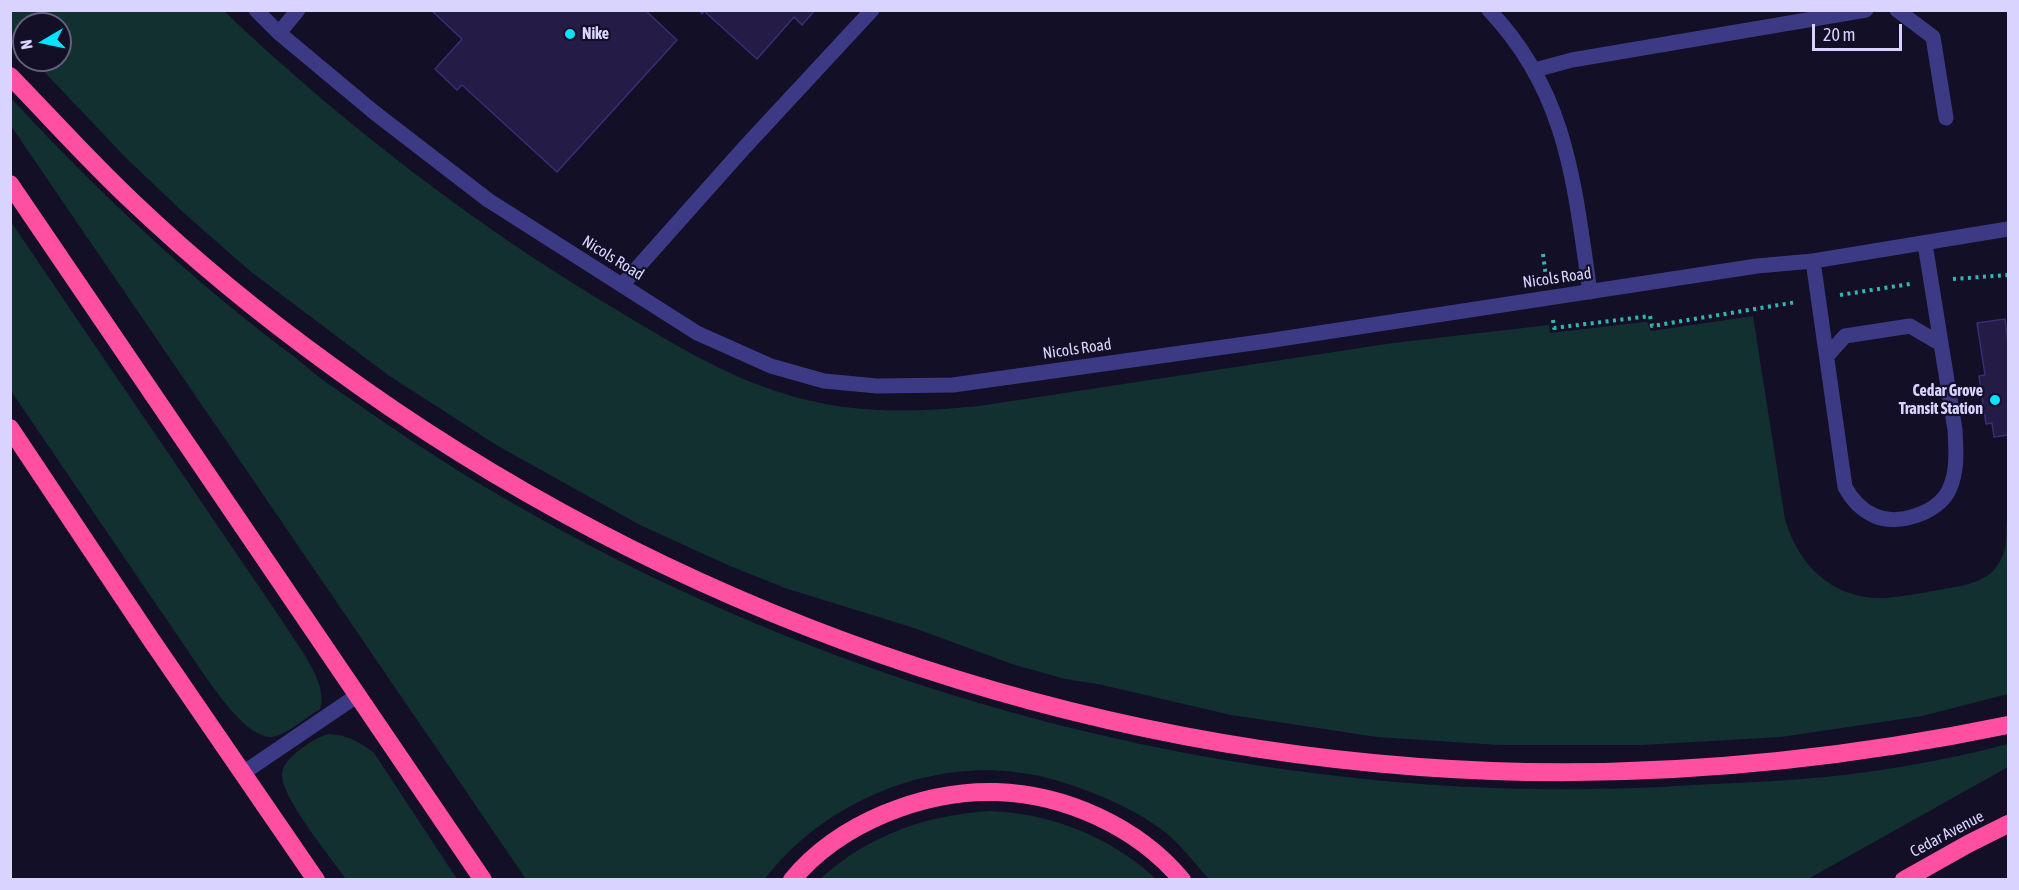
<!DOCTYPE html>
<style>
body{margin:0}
#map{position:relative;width:2019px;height:890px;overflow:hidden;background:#130f26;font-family:"Asap Condensed",sans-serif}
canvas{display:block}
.frame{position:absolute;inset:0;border:12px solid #d9d4ff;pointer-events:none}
.north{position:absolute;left:12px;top:12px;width:60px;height:60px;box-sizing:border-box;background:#130f26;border:2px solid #625e7d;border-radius:50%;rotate:261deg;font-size:16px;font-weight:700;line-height:24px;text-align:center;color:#d9d4ff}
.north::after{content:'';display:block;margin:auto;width:21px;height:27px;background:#00e5ff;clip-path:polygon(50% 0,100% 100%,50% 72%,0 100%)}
.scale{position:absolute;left:1812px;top:24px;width:90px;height:27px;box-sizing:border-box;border:3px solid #d9d4ff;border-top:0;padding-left:8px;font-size:18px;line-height:21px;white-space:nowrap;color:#d9d4ff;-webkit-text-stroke:4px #130f26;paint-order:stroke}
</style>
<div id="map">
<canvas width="2019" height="890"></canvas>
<div class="frame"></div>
<div class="north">N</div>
<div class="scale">20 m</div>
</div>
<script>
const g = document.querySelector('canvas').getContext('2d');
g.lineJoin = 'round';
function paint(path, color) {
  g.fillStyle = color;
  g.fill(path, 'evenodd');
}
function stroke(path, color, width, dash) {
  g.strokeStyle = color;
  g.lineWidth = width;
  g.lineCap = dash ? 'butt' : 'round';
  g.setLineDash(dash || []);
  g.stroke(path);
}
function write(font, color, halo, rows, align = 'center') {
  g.font = font + ' "Asap Condensed",sans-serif';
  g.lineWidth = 4.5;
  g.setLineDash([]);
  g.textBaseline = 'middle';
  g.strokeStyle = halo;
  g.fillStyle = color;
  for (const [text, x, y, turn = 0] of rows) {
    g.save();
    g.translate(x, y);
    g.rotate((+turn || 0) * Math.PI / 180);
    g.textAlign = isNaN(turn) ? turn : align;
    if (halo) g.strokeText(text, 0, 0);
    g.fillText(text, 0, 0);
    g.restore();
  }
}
paint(new Path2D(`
 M11,10L224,11C344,125 477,227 620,312C685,351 745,388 821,403C874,414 926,411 979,406L1393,343L1549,325L1550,333L1644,322H1647L1651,331L1753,316L1785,519C1798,565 1833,600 1884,598C1902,597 1920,593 1938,590C1956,587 1981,584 1994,570C2011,550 2004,535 2008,515V694L1922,716L1781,737L1642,745H1499L1377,737L1231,715L1098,684L1065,679L1012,664L914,628L785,588L730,566L640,525L498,446L388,375L250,271L185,214L127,159L33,60H60V24H24V50L11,36Z
 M11,98C99,193 192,281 296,358C307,367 318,377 330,385C385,423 440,461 497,494C851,703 1280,813 1692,785C1728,783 1765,782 1802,779C1869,774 1943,761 2008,744V767L1808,879H1209C1195,864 1182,846 1166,833C1146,817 1122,805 1098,795C1071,784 1043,775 1015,772C922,761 821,805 765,879H526L11,126Z
 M11,222L281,619C294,641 330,683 320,709C308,716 290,732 276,736C252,744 219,695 207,679L11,391Z
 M329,734C347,735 360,742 374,753L457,879H346C331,858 281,797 282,774C283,764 290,758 297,752C307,744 317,737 329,734Z
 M989,811C1051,813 1111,837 1156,879H820C869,835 923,816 989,811Z`), '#12302f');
const building = new Path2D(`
 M431,10H645L677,40L557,172L462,85L457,90L435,69L462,39Z
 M699,10H815L802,25L794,17L757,59L704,11L702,14Z
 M2005,319L2008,343V435L1994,437L1992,423L1986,424L1979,376L1985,375L1977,323Z`);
paint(building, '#241b47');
stroke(building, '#3b2d73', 1.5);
stroke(new Path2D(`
 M1543,254L1546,277
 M1953,279L2008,275
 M1840,295L1910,284
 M1553,320L1554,328L1650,316L1652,326L1797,302`), '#2fb8b0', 4, [3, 4.5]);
stroke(new Path2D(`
 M256,10L279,33L375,113L488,200L697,333L771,366L824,381L877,386L953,385L1267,341L1757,266L1813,261L2008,229
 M1489,10C1568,93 1574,184 1590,292
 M1897,10L1933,37L1946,118
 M279,33L298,10
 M1535,70L1572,60L1866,10
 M1813,261L1845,487C1852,500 1861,510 1875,516C1898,526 1938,513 1949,490C1958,471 1956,450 1955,430L1925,244
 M622,285L744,148L872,10
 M1827,356L1845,336L1910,326L1941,344
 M243,773L358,695`), '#3d3a85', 15);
stroke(new Path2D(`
 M10,76C51,118 91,163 134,203C195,261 261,315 330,365C666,611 1075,755 1492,771C1665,777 1839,760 2008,725
 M10,184L483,880
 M10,428L150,638L316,880
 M792,880C839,823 923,790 996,792C1065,794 1138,827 1182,880
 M1904,880L1968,844L2008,824`), '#ff4fa3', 18);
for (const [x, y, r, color] of [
 [570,34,6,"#00e5ff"],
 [1995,400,6,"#00e5ff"]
]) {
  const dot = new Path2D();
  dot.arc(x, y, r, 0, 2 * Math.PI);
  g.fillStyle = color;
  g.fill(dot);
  stroke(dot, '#130f26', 2);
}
write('bold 16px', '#d9d4ff', '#130f26', [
 ["Nike",582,34],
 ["Cedar Grove",1983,391,"right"],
 ["Transit Station",1983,409,"right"]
], 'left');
write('16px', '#d9d4ff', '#130f26', [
 ["Nicols Road",613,258,32],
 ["Nicols Road",1557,278,-8],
 ["Nicols Road",1077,349,-8],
 ["Cedar Avenue",1947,834,-28]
]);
</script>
